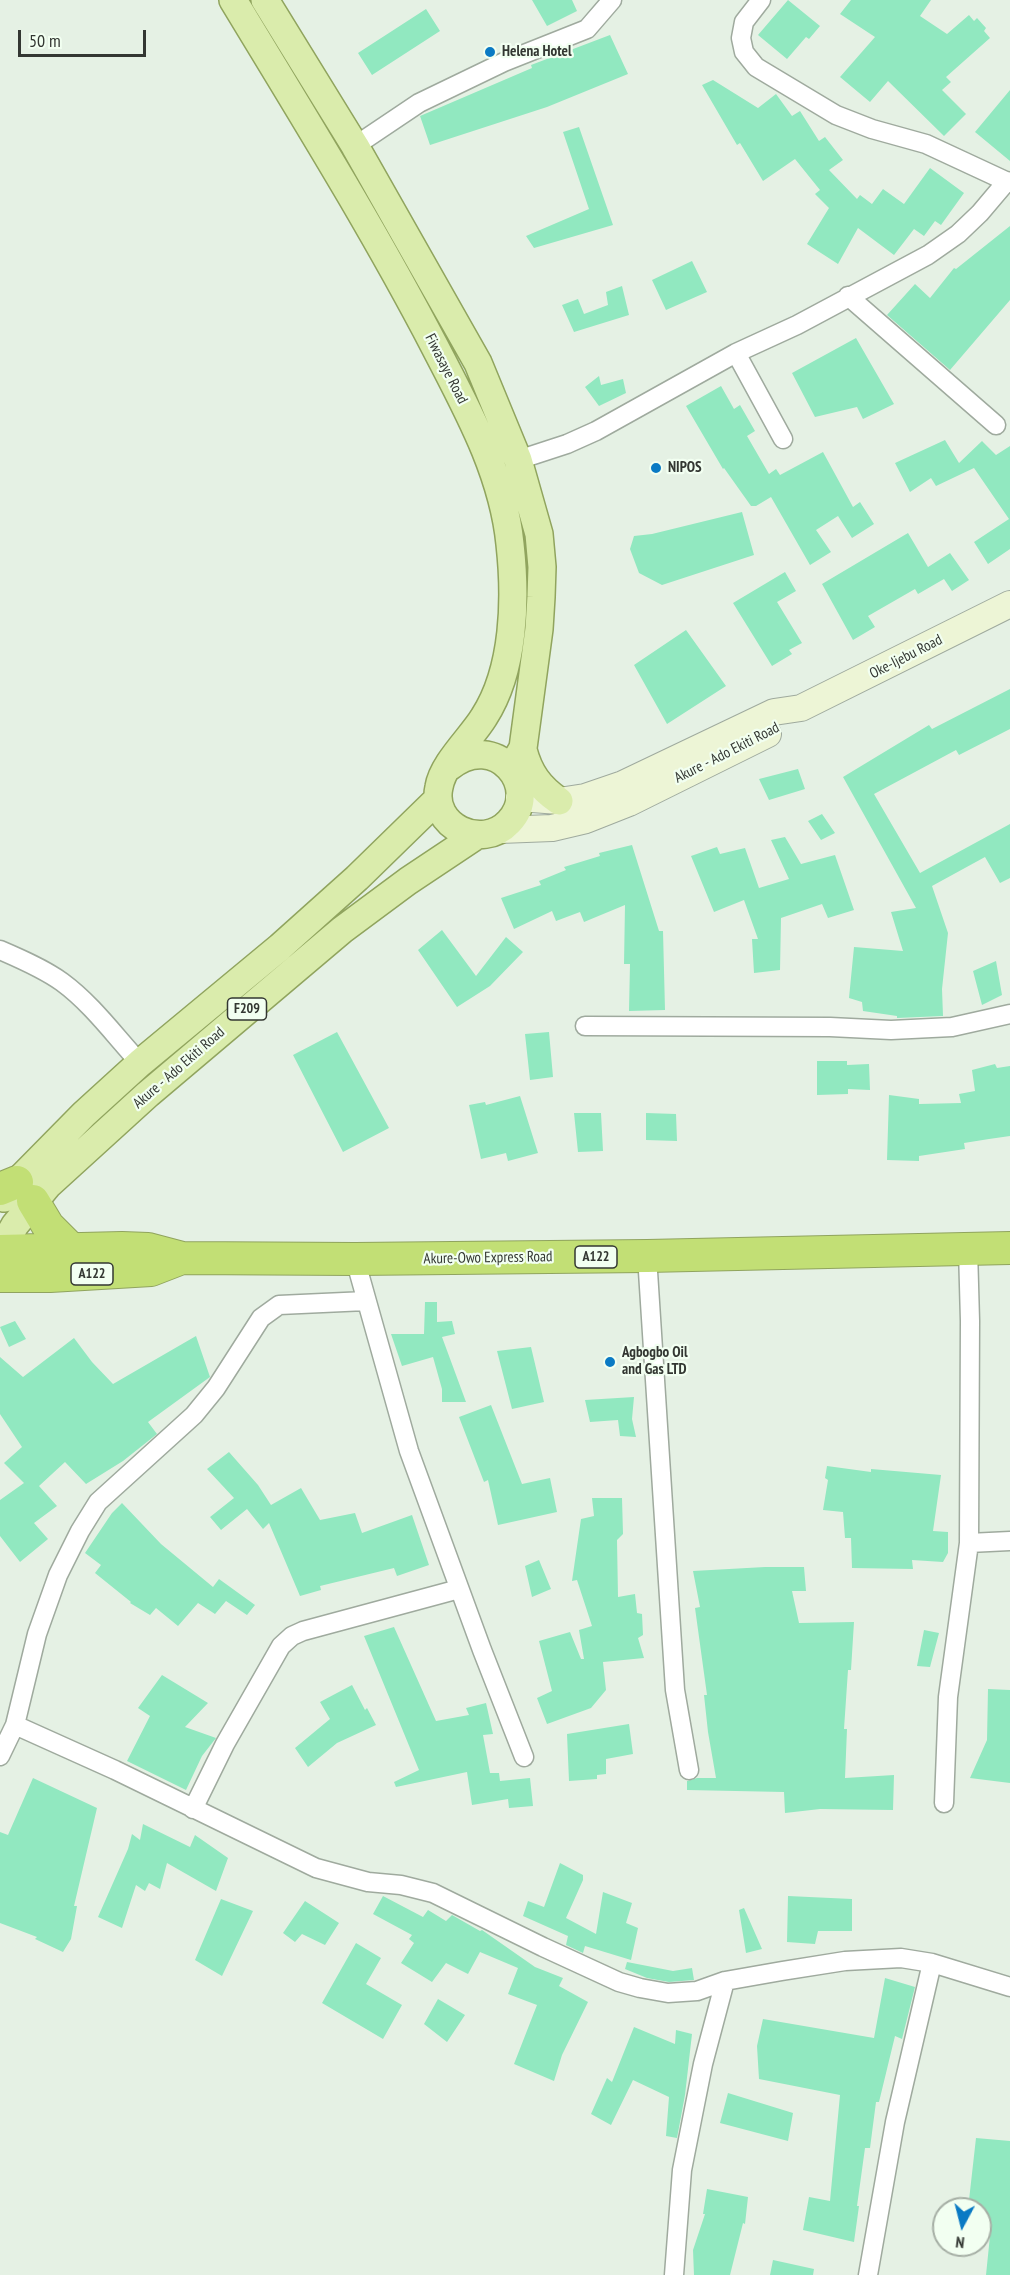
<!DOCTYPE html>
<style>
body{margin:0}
#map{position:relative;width:1010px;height:2275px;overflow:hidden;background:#e5f1e4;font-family:"PT Sans Narrow",sans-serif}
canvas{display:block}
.north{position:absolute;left:932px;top:2197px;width:60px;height:60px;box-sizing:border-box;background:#f2fff1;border:2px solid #a6afa5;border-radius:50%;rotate:187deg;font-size:16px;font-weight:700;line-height:24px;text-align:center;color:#333732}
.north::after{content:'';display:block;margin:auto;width:21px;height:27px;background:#0a7ac4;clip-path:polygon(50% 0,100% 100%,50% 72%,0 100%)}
.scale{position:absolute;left:18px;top:30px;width:128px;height:27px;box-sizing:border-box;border:3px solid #333732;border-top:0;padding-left:8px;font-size:18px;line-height:21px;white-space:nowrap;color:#333732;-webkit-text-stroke:4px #f2fff1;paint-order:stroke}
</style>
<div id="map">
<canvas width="1010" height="2275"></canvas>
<div class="north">N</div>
<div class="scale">50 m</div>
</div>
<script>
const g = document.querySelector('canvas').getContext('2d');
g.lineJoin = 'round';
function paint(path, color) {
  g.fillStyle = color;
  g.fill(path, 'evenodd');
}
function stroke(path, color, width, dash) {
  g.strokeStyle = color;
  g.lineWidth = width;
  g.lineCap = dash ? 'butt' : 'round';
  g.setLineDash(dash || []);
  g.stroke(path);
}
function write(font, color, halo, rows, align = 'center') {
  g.font = font + ' "PT Sans Narrow",sans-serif';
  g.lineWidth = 4.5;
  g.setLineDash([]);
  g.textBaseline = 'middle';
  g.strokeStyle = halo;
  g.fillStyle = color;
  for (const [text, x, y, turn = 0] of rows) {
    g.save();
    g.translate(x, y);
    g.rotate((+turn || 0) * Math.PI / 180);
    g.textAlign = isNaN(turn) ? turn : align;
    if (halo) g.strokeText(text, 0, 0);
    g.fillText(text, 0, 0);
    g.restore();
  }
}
paint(new Path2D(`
 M532,0H572L577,11L547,26Z
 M788,0L820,26L809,39L806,37L787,59L758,35Z
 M851,0H931L920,16L947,34L969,15L974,21L977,18L986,28L984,31L990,38L946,77L951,82L942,90L966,114L944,136L888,81L870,102L840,77L875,37L840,14Z
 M426,9L440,31L372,75L358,53Z
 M610,35L628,74L547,107L430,145L420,116L532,68L531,65Z
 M713,80L758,108L776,94L792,116L800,111L819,141L825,137L843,160L829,170L857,199L860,195L872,204L883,189L904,204L930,168L964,193L941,225L935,221L924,236L914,229L894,255L858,228L838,264L807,244L829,208L815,194L820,190L795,159L763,181L740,143L737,145L702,85Z
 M1010,90V161L975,132Z
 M579,127L613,225L534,248L526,236L589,209L563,132Z
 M1010,226V300L950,370L887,315L915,284L930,298L954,268L956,269Z
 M692,261L707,292L666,310L652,280Z
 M622,286L629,315L574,332L562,305L578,299L584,314L608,305L606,292Z
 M856,338L894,404L863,419L857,407L815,417L792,373Z
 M599,376L601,385L623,379L626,393L599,406L585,387Z
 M721,386L734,409L740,405L755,431L747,436L769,474L776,469L780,475L823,452L853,507L860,502L874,524L852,538L838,516L816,530L831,552L810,565L771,497L756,506H751L724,468L723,469L686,406Z
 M945,440L959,463L982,441L996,455L1010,446V549L988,564L974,542L1009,519L974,468L936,486L931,478L910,492L895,463Z
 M742,512L754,555L662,585L639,573L630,549L634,536L652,534Z
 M908,533L928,567L950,553L969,580L952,591L944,579L918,594L915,589L868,616L875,627L853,640L822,584Z
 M785,572L796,591L777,602L802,643L789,650L792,654L772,666L733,603Z
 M686,630L726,686L667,724L634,665Z
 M1010,689V729L959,755L956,750L874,794L920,873L1010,824V878L1000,883L985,857L932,886L948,933L942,989L943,1016L897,1018V1016L863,1011L862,1002L849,998L854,947L903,951L891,912L916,908L843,777L929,725L932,729Z
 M798,769L805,789L769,800L759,779Z
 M822,814L835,833L821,840L808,821Z
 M785,837L801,864L835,855L854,910L828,918L822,904L781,918L780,970L754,973L752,939H758L744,900L714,912L691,856L717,847L720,854L745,848L759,888L789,879L771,840Z
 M632,845L659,931H663L665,1010L629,1011L630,964H624L625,905L584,922L580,912L556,921L552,911L514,929L501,898L541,885L539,881L566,870L564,867L600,856L599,853Z
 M442,930L476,976L506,937L523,952L490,986L457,1007L418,950Z
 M996,961L1002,995L982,1005L973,971Z
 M337,1032L389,1128L343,1152L293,1055Z
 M549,1032L553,1077L530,1080L525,1034Z
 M817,1061H847V1065L869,1064L870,1090L848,1089V1094L817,1095Z
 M995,1064L997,1068L1010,1066V1136L989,1139V1137V1139L964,1143L965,1149L919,1156V1161L887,1160L889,1095L919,1099V1104L961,1103L959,1094L975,1091L972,1070Z
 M520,1096L538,1153L508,1161L506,1153L481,1159L469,1105L485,1102L486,1105Z
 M574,1113H601L603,1151L578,1152Z
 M646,1113L676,1114L677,1141L646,1140Z
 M425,1302H437V1322L452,1321L455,1334L442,1337L466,1402H442V1389L433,1357L402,1366L391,1334H424Z
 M15,1321L26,1339L9,1347L0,1327Z
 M196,1336L210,1377L148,1422L157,1434L123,1461L86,1484L65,1462L39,1486L57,1506L34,1523L48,1539L20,1562L0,1536V1500L24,1483L4,1463L22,1447L0,1414V1357L23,1377L74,1338L92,1362L113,1384Z
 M531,1347L544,1402L512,1409L497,1351Z
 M634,1397L632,1419L636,1437L620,1436L618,1420L590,1422L585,1400Z
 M491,1405L522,1484L550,1478L557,1512L498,1525L488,1480L484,1482L459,1417Z
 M229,1452L258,1485L271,1505L301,1488L320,1520L355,1513L362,1533L412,1515L429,1565L397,1576L394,1568L320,1586L321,1590L300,1596L269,1523L263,1529L247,1509L221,1530L210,1517L234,1498L207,1469Z
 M827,1466L871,1472V1469L941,1475L933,1531L948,1532V1553L943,1562L912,1560L913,1569L852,1568L851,1538H845L843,1512L823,1510L828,1480L825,1478Z
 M592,1498H622L623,1534L617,1540L618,1597L635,1594L637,1613L642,1614L643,1635L638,1638L644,1658L603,1662L606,1690L591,1708L547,1724L537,1698L552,1691L539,1641L570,1632L581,1659H584L579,1630L592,1626L577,1580L572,1581L581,1519L594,1516Z
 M122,1503L161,1544L213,1587L219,1579L255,1605L247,1615L226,1601L215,1614L198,1603L178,1626L156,1608L150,1615L130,1603L131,1602L95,1573L101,1565L85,1553L112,1513Z
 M539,1560L551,1589L532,1597L525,1566Z
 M765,1567H804L806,1591H792L799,1623L854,1622L851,1670H848L844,1729H847L845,1778L894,1775L893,1810L820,1809L785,1813L784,1792L687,1790V1781L697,1778H716L708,1732L704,1695H707L695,1608L700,1607L693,1571Z
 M394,1627L436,1721L469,1715L466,1708L486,1703L493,1734L483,1735L490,1773H499L500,1781L530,1778L533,1806L509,1808L508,1799L472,1805L467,1772L396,1787L394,1782L419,1770L364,1636Z
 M924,1630L939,1633L930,1667L917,1666Z
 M162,1675L208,1703L185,1727L216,1738L202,1756L186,1790L127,1761L150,1716L138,1708Z
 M352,1685L365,1710L367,1708L376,1725L337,1743L308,1767L295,1748L330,1719L320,1702Z
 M988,1689L1010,1690V1783L970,1778L987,1740Z
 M629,1724L633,1754L606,1759V1774L597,1775V1779L569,1781L567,1734Z
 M33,1778L97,1808L74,1906H77L71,1939L63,1952L35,1939L37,1937L0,1923V1832L8,1835Z
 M143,1824L190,1847L195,1835L228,1858L216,1891L167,1863L160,1889L149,1883L145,1891L136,1885L122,1928L98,1917L128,1849L132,1834L140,1840Z
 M560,1863L583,1875V1880L566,1918L596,1934L603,1892L632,1903L626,1923L638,1928L631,1960L585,1946L583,1953L566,1945L568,1936L523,1916L528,1901L544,1907Z
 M383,1896L423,1917L428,1910L446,1921L452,1915L480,1931L482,1930L535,1967L563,1978L559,1986L588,2002L562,2055L554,2081L514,2064L537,2005L508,1994L518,1968L480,1952L468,1974L446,1963L432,1982L401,1963L414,1943L409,1939L412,1935L373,1914Z
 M788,1896L852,1899V1931H818L815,1944L787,1942Z
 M221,1899L253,1911L222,1976L195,1960Z
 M305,1901L339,1923L325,1945L302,1934L295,1942L283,1933Z
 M744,1908L762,1949L746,1953L739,1910Z
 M356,1943L381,1958L366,1984L402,2005L383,2039L322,2003Z
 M627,1962L673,1971L692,1968L694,1980L669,1982L647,1978L625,1969Z
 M885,1978L915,1987L902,2039L895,2036L879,2102H876L870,2148H865L857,2206H859L854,2242L803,2230L809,2197L830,2201L840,2095L759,2079L757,2046L763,2019L874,2038Z
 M438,1999L465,2015L447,2042L424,2024Z
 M634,2027L675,2044L676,2030L692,2034L685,2095L677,2138L666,2136L669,2097L633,2080L611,2125L591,2114L607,2078L612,2082Z
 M728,2093L793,2113L788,2141L720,2123Z
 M976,2138L1010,2141V2275H986L991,2226L980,2224V2209H968Z
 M707,2189L748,2197L745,2224L743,2223L730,2275H694L693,2250L705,2214H703Z
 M773,2260L814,2269L813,2275H770Z`), '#91e8c0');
const street = new Path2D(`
 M761,0L744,22L741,38L744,52L756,67L836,115L872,129L926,144L1010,183
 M355,146L419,103L504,62L587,29L612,0
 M848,296L996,425
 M736,353L783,439
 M518,460L567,444L596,431L736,353L797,325L928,255L958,234L980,213L1007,181
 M0,950C21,959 44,969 62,982C92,1004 115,1036 140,1063
 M585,1026L830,1027L891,1030L952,1027L1010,1014
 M647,1256L675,1690L689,1770
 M355,1259L409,1451L482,1650L524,1757
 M969,1543L1010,1541
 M15,1725L115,1770L316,1868L368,1882L401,1885L433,1893L543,1947L619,1982L640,1988L668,1993L697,1991L725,1981L782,1971L845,1961L901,1958L932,1963L1010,1987
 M0,1756L15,1725L37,1634L58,1575L80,1531L98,1502L194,1415L216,1388L261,1318L279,1305L366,1301
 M944,1803L948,1697L969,1543L970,1321L968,1249
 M193,1809L225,1744L281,1646L292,1636L303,1631L459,1589
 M674,2275L682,2170L703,2064L725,1981
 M868,2275L895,2122L932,1963`);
const secondary = new Path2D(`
 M519,798L559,801L585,797L623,784L774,712L801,708L1010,604
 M500,830L552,828L586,820L629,803L768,734`);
const primary = new Path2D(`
 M233,0C302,114 373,228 435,347C467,409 503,473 510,544C516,598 515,669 484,717C472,737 443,763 439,787C430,826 482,851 509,822C542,788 496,729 449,767
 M265,0L355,146L478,363L518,460L539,534L542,567L541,597L539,629L523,748L511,769
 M523,750C529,773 539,787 559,801
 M4,1198L17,1182L84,1114L140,1063L280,947L357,878L438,799
 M0,1251L15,1225L48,1185L148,1094L342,930L408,881L477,835`);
const highway = new Path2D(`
 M0,1189L17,1182
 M33,1201L48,1226L70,1248
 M0,1251L122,1248L148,1249L182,1258L355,1259L647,1256L1010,1248
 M0,1276H50L151,1270L182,1258`);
stroke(street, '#9faa9e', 21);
stroke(secondary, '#9faa9e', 28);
stroke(primary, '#90a45e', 30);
stroke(highway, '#90a45e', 34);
stroke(street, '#fff', 18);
stroke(secondary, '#edf5d6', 26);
stroke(primary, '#daecac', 27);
stroke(highway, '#c2df75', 32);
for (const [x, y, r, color] of [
 [490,52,6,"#0a7ac4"],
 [656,468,6,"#0a7ac4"],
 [610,1362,6,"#0a7ac4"]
]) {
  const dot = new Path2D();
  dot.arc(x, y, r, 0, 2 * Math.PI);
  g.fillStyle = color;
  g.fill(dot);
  stroke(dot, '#f2fff1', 2);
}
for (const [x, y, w] of [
 [247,1009,39],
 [596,1257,42],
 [92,1274,42]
]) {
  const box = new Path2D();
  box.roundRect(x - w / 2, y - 11, w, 22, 4.5);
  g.fillStyle = '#f2fff1';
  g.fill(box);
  stroke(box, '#333732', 1.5);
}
write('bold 14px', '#333732', null, [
 ["F209",247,1009],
 ["A122",596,1257],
 ["A122",92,1274]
]);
write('bold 15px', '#333732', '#f2fff1', [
 ["Helena Hotel",502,52],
 ["NIPOS",668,468],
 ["Agbogbo Oil",622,1353],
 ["and Gas LTD",622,1370]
], 'left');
write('15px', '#333732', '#f2fff1', [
 ["Fiwasaye Road",446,369,63],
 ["Oke-Ijebu Road",906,657,-27],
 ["Akure - Ado Ekiti Road",727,753,-27],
 ["Akure - Ado Ekiti Road",179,1068,-41],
 ["Akure-Owo Express Road",488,1258,-1]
]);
</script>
